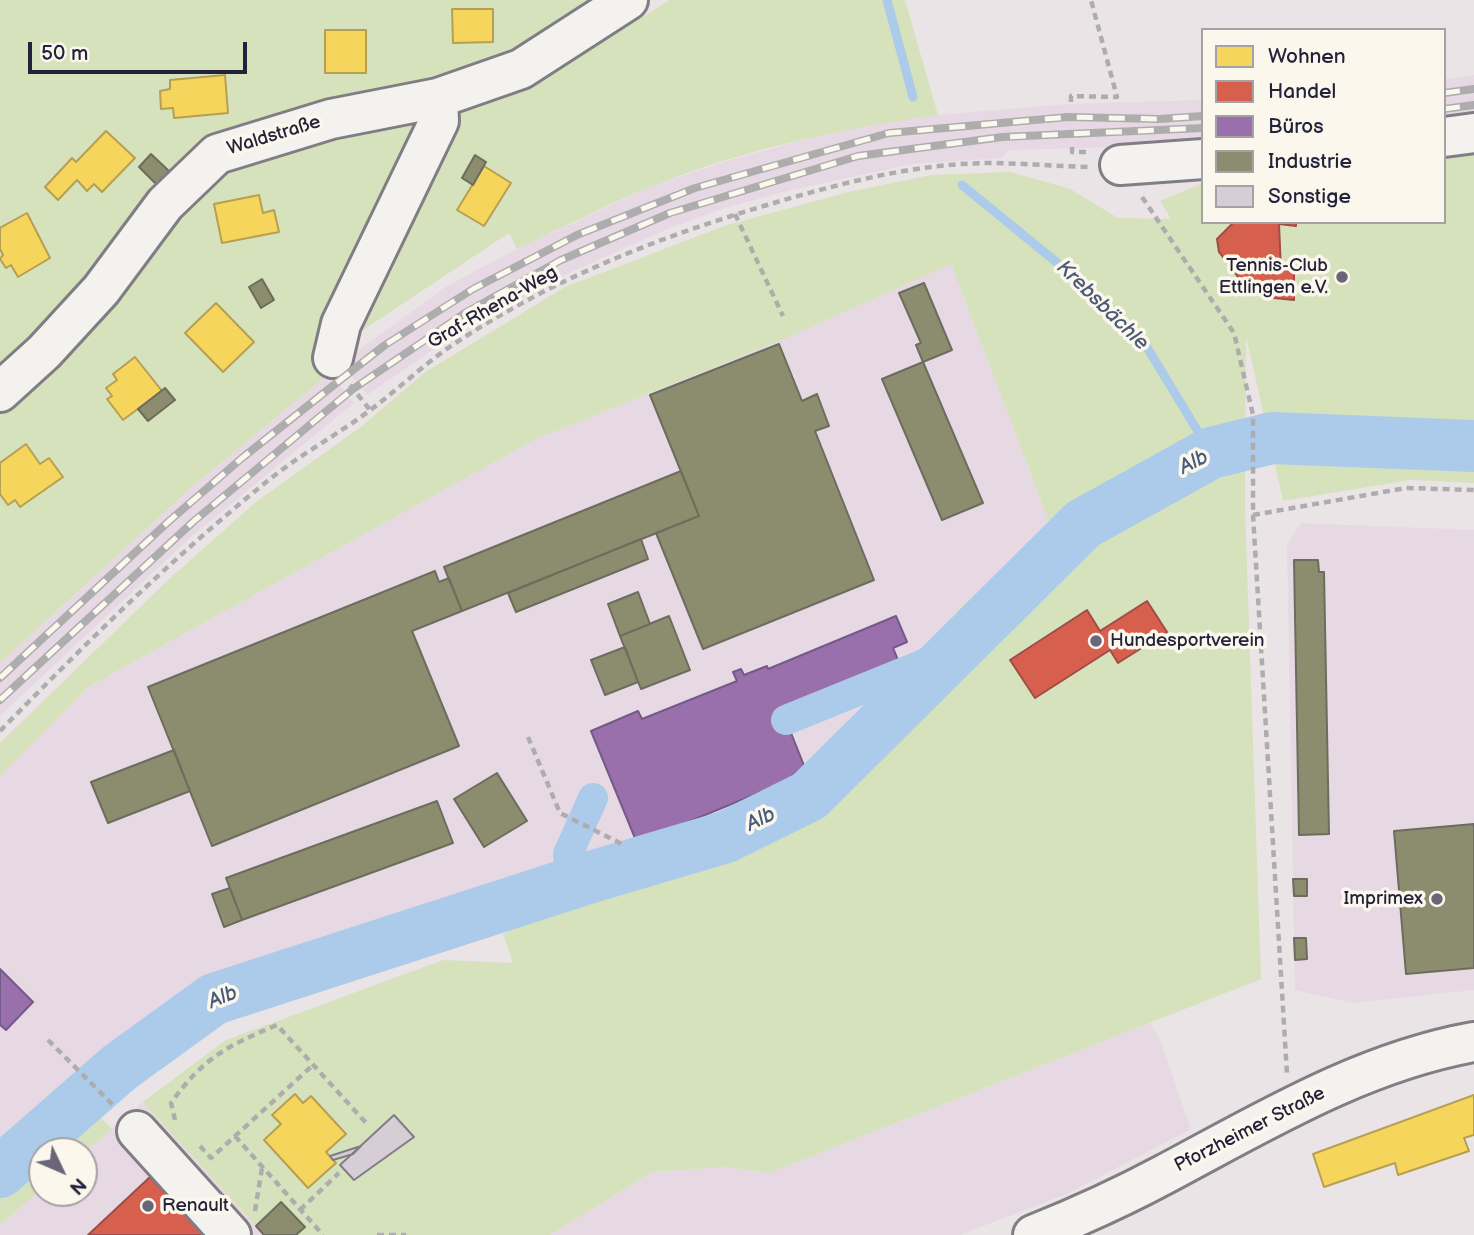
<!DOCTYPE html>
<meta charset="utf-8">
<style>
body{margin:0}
#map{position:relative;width:1474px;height:1235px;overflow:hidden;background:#eae4e6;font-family:"Balsamiq Sans",sans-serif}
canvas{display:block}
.legend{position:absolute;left:1201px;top:28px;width:245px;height:196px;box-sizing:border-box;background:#fbf7ec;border:2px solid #a4a2a5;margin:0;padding:9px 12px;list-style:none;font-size:21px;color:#22223b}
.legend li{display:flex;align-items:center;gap:14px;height:35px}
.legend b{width:35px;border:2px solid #a4a2a5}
.north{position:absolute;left:28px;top:1137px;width:70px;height:70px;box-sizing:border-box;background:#fbf7ec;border:2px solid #a4a2a5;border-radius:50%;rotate:134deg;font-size:19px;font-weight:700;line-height:28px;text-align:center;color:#22223b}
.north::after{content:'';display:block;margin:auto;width:24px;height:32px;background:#686677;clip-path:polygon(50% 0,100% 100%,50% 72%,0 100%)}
.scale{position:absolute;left:28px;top:42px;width:219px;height:32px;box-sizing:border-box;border:4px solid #22223b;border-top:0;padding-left:9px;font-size:21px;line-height:24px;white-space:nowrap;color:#22223b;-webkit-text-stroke:5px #fbf7ec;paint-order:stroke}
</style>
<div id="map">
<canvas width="1474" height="1235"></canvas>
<ul class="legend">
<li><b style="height:19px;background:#f6d55c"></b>Wohnen</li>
<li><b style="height:19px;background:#d6604d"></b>Handel</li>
<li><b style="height:19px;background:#9970ab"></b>Büros</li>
<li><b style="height:19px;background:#8c8c6e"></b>Industrie</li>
<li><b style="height:19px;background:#d6cdd6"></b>Sonstige</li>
</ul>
<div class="north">N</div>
<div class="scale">50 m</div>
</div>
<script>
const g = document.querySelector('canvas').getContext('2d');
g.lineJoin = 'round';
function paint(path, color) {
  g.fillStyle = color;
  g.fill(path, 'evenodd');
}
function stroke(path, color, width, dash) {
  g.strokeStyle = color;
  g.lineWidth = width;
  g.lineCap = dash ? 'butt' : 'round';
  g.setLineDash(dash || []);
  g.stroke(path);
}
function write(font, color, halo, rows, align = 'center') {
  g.font = font + ' "Balsamiq Sans",sans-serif';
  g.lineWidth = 7;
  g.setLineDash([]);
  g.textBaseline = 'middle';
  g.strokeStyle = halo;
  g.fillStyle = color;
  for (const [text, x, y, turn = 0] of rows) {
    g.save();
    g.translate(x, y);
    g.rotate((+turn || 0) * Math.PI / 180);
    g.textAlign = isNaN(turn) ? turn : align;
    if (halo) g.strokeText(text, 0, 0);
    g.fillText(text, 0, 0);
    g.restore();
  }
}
paint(new Path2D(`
 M1474,75V123L1444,127V79Z
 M1203,100V145L1009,150L1002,158L912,164L791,190L728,207L665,230L560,277L458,333L367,395L341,363L447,286L517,249L654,185L730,160L847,128L938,115L1067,104Z
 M951,264L1051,527L956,612L938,634L946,648L811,784L638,854L206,981L67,1083L0,1143V777L88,687L536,439L789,337Z
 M330,373L354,403L192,536L0,716V663L194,485Z
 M1301,523L1474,530V990L1352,1003L1295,990L1287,544Z
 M1150,1023L1160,1040L1191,1129L1069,1193L960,1235H550L652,1172L726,1167L769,1173Z
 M143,1102L264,1235H0V1225L42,1189V1193H84V1153Z`), '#e7d9e3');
paint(new Path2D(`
 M0,0H601L507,95L521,91L670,0H905L938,115C842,129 743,149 653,186C607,204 562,228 517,249L509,233L321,358L330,373L194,485L0,663Z
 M1474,144V483L1410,480L1283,501L1246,336L1245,507L1261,979L769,1173L726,1167L652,1172L550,1235H264L143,1102L226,1040L443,960L513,963L503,934L553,903L707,855L819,808L974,652L956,612L1051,527L951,264L789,337L536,439L88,687L0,777V743L167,581L256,502L362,426L424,373L565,287L727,225L849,192L931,175L1011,172L1070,189L1118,218L1171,219L1160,201L1203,183V222H1444V147Z
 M67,1083L112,1129L84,1153L42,1151V1189L0,1225V1143Z`), '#d6e2bc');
const homes = new Path2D(`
 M452,9H493V42L453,43Z
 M325,30H366V73H325Z
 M225,75L228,113L174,118L173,108L161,109L160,91L170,89V80Z
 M106,131L135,158L102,192L94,184L87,191L77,180L58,200L45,187L72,158L76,162Z
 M484,166L511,183L484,226L457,210Z
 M259,195L263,213L274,210L279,232L222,243L214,204Z
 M27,213L50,258L18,277L11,265L6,268L0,259L3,255L0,249V228Z
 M216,303L254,342L223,372L185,333Z
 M135,357L162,391L123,420L107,399L112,396L106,388L117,380L113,374Z
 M26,444L40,464L49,458L63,477L20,507L15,500L8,505L0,494V463Z
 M295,1094L303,1103L311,1096L346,1134L326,1152L336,1163L308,1188L264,1140L281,1124L272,1115Z
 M1474,1095V1135L1464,1138L1469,1151L1398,1175L1395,1163L1324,1187L1313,1154Z`);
paint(homes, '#f6d55c');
stroke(homes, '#b69f52', 2);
const shops = new Path2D(`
 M1234,222H1296V226L1279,224L1281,270L1294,269V300L1264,297L1252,285L1248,290L1219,252L1217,239Z
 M1147,601L1167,632L1118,663L1110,650L1035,698L1010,660L1087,610L1100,631Z
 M150,1177L205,1235H88Z`);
paint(shops, '#d6604d');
stroke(shops, '#a04d48', 2);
const offices = new Path2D(`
 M896,616L907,642L893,648L900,665L783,713L807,773L637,843L591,731L638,711L642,719L737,681L733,672L741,669L744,675L767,666L768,669Z
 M0,969L33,1002L6,1030L0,1025Z`);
paint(offices, '#9970ab');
stroke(offices, '#755989', 2);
const industry = new Path2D(`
 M151,154L170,172L157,185L139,167Z
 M475,155L486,162L473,185L462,178Z
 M262,279L274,300L261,308L249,287Z
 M924,283L952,350L923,362L916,345L921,343L899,293Z
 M779,344L802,401L817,394L829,426L815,431L874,580L703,649L656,533L699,516L650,395Z
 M923,362L983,503L942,520L882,379Z
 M165,388L175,400L148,421L138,409Z
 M681,471L699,516L462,611L444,567Z
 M641,539L648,559L516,612L508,593Z
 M1294,560H1318L1319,572H1324L1329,834L1299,835Z
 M435,571L439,582L449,578L462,611L412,631L459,746L212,846L148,687Z
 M638,592L650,624L620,636L608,604Z
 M669,616L690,670L641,689L620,636Z
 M625,647L638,682L605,695L591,660Z
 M174,750L190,791L108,823L91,782Z
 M497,773L527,821L484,847L454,799Z
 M437,801L453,843L242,920L226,878Z
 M1474,824V968L1406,974L1394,831Z
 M1293,879H1307V896H1294Z
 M230,888L242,920L224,927L212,894Z
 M1294,938H1306L1307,959L1295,960Z
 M281,1202L305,1227L296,1235H264L256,1226Z`);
paint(industry, '#8c8c6e');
stroke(industry, '#6c6c5f', 2);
stroke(new Path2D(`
 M887,0L913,97
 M962,185L1066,270L1145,344L1211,453`), '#accbea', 9);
stroke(new Path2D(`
 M786,720L929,662L941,665
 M571,883L568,854L593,798`), '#accbea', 30);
stroke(new Path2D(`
 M0,1172L120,1067L214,999L591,877L726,837L809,796L1083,524L1211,453L1272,438L1474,446`), '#accbea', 52);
const building = new Path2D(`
 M394,1115L414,1137L354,1180L340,1165Z
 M361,1146L353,1154L333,1160L330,1156Z`);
paint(building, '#d6cdd6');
stroke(building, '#807e84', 2);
const minor = new Path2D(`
 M1444,137L1474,133
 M1120,165L1203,159
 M333,358L341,324L439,121L438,98
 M0,392L44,352L101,290L165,204L217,154L331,119L438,98L521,69L628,0
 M137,1131L231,1235`);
const major = new Path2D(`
 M1033,1235C1078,1217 1122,1197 1165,1174C1263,1122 1362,1062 1474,1042`);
stroke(minor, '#807e84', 44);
stroke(major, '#807e84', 44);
stroke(new Path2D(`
 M1071,102V96L1117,97L1091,0
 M1072,147V152H1090
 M1142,197L1234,333L1253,415V515L1287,1074
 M735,214L783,316
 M350,385L370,410
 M1253,515L1406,488L1474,490
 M0,731C86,643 174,556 270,479C301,454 337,435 369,411C400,388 427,361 460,340C555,278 659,237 767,205C838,184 912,164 986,163C1020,163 1054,166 1088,167
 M528,737L560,813L622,844
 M48,1040L115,1107
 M175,1120L171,1103C203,1058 227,1046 277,1025L367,1124
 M235,1136L323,1235
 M200,1146L211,1158L313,1065
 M300,1210L339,1173
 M255,1211L262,1168
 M377,1235H406`), '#aeadae', 4.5, [7, 5]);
stroke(minor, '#f4f2ef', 38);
stroke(major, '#f4f2ef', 38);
const rail = new Path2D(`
 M1444,93L1474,89
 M1444,109L1474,105
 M0,678L168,522L242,458L344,377L385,345L473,289L577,235L695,188L889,133L1068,117L1159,119L1203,116
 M0,700L194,521L353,389L465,313L561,260L670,213L858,156L1002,137L1203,128`);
stroke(rail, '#aeadae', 8);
stroke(rail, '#fbf7ec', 5, [16]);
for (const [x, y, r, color] of [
 [1342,277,7,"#686677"],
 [1096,641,7,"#686677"],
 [1437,899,7,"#686677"],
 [148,1206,7,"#686677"]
]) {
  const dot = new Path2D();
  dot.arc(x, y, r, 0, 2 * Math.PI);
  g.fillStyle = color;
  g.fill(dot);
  stroke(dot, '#fbf7ec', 2.5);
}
write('19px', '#22223b', '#fbf7ec', [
 ["Waldstraße",274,136,-17],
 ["Graf-Rhena-Weg",493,308,-30],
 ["Pforzheimer Straße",1250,1130,-27]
]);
write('19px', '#22223b', '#fbf7ec', [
 ["Tennis-Club",1328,266],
 ["Ettlingen e.V.",1328,288],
 ["Hundesportverein",1110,641,"left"],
 ["Imprimex",1423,899],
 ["Renault",162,1206,"left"]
], 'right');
write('italic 21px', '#495979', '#fbf7ec', [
 ["Krebsbächle",1102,306,44],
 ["Alb",1194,463,-27],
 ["Alb",761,820,-26],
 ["Alb",223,998,-23]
]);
</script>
